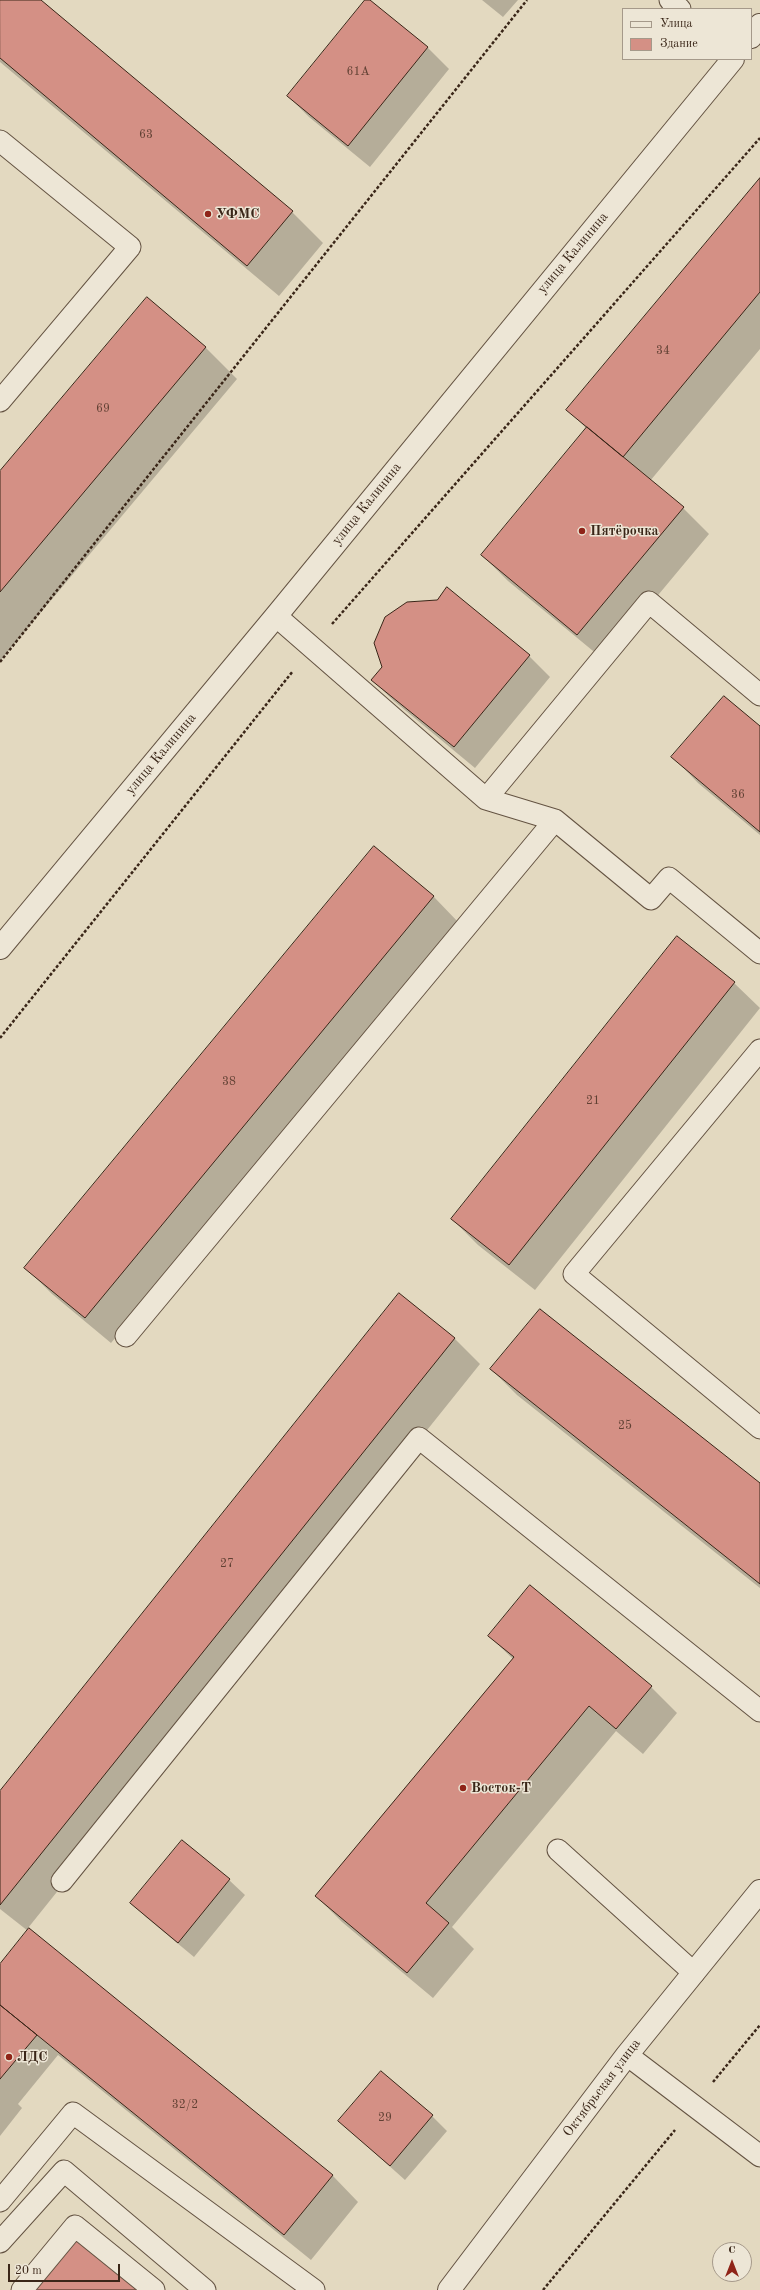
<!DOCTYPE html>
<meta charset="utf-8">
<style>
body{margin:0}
#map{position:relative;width:760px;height:2290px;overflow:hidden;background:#e3d9c0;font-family:"Old Standard TT",serif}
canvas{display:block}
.legend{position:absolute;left:622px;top:8px;width:130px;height:52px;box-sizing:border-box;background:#ede6d6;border:1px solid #a5998a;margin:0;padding:5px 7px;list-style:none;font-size:12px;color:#3a2618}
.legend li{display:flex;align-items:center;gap:8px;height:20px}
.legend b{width:20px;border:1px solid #a5998a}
.north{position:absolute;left:712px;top:2242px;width:40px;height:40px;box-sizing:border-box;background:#ede6d6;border:1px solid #a5998a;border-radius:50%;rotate:0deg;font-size:11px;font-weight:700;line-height:16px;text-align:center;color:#3a2618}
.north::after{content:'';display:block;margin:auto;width:14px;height:18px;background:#8f2418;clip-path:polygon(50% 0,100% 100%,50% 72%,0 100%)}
.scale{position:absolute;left:8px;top:2264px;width:112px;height:18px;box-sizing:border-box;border:2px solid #3a2618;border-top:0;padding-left:5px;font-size:12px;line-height:14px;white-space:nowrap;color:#3a2618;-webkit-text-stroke:3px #ede6d6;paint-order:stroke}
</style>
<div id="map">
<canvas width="760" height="2290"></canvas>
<ul class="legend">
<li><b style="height:5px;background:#ede6d6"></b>Улица</li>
<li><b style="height:11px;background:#d49085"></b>Здание</li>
</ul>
<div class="north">С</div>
<div class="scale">20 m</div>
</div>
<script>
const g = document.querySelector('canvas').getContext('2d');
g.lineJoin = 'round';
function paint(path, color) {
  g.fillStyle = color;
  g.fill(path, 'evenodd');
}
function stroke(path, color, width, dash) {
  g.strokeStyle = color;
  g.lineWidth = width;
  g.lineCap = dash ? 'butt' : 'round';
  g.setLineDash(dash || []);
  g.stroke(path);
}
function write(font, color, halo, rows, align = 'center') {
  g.font = font + ' "Old Standard TT",serif';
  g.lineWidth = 3;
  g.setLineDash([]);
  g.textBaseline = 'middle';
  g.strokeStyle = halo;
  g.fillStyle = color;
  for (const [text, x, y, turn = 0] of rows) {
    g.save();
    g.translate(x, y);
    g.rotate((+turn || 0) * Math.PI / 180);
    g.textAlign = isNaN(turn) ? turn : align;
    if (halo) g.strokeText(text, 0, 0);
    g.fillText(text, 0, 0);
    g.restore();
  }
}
paint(new Path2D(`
 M0,0H39L292,212L323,243L279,296L0,62Z
 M366,0L428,48L449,69L370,167L309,117L288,96Z
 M482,0H518L503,17Z
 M760,179V349L650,481L683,508L709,534L604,660L508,581L482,555L587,429L568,410Z
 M147,299L206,348L237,379L0,661V473Z
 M529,656L550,677L475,768L394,701L372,680L383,667Z
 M760,728V835L698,783L673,757Z
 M374,848L434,897L459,923L111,1343L52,1294L26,1268Z
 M734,983L760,1008L535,1290L478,1245L452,1219Z
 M454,1338L480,1364L28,1928L333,2176L358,2202L311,2260L58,2055L18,2104L22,2108L0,2136V1965L28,1931L0,1909V1792Z
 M491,1369L760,1484V1588L517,1395Z
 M489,1636L651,1687L677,1713L643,1754L616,1731L452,1927L474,1949L433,1998L342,1922L316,1896L513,1659Z
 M182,1842L229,1880L245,1895L194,1957L147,1918L131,1903Z
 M432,2116L447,2131L405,2180L339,2121Z`), '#0003');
const building = new Path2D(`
 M0,0H41L293,211L247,266L0,58Z
 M365,0H370L428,47L348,146L287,96Z
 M760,178V292L623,457L566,410Z
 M147,297L206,347L0,592V471Z
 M587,427L684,507L577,635L481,555Z
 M447,587L530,655L454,747L371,680L382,667L374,643L385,617L407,602L437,600Z
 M724,696L760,726V832L671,757Z
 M374,846L434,896L85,1318L24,1268Z
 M677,936L735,982L509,1265L451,1219Z
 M399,1293L455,1338L0,1905V1791Z
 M540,1309L760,1483V1584L490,1369Z
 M530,1585L652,1686L616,1729L589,1706L426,1903L449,1923L407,1973L315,1896L514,1657L488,1636Z
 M182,1840L230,1879L178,1943L130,1903Z
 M29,1928L333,2175L284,2235L0,2005V1964Z
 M0,2005L37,2035L0,2079Z
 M381,2071L433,2115L390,2166L338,2121Z
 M73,2233L143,2290H27Z`);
paint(building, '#d49085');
stroke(building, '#3a2618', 1);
const service = new Path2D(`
 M670,0L680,9
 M0,141L130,247L0,401
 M276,616L486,799L555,820L651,899L669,878L760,953
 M486,799L649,602L760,695
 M760,1050L574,1274L760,1428
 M126,1336L555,820
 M558,1850L694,1973
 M62,1881L419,1438L760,1711
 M627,2055L760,2156
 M0,2201L73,2113L314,2290
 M0,2242L64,2171L205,2290
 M22,2290L75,2226L154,2290`);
const tertiary = new Path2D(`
 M751,37L760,25
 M0,948L276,616L733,59
 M449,2290L627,2055L760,1891`);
stroke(service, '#645342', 23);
stroke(tertiary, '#645342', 24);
stroke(new Path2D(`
 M332,624L760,138
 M0,662L527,0
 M0,1038L293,671
 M713,2082L760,2025
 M543,2290L675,2130`), '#3a2618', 2.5, [3, 2]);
stroke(service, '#ede6d6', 21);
stroke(tertiary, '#ede6d6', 22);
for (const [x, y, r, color] of [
 [208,214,4,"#8f2418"],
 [582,531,4,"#8f2418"],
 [463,1788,4,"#8f2418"],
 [9,2057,4,"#8f2418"]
]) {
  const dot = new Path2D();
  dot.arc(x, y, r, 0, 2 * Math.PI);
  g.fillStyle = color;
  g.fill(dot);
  stroke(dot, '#ede6d6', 1.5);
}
write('12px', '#604033', null, [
 ["61А",358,72],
 ["63",146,135],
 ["34",663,351],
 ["69",103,409],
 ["36",738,795],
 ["38",229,1082],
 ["21",593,1101],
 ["25",625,1426],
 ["27",227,1564],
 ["32/2",185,2105],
 ["29",385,2118]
]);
write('bold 14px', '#3a2618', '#ede6d6', [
 ["УФМС",216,214],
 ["Пятёрочка",590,531],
 ["Восток-Т",471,1788],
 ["ЛДС",17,2057]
], 'left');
write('14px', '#3a2618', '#ede6d6', [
 ["улица Калинина",573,253,-50],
 ["улица Калинина",367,504,-51],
 ["улица Калинина",161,754,-50],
 ["Октябрьская улица",602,2088,-53]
]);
</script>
